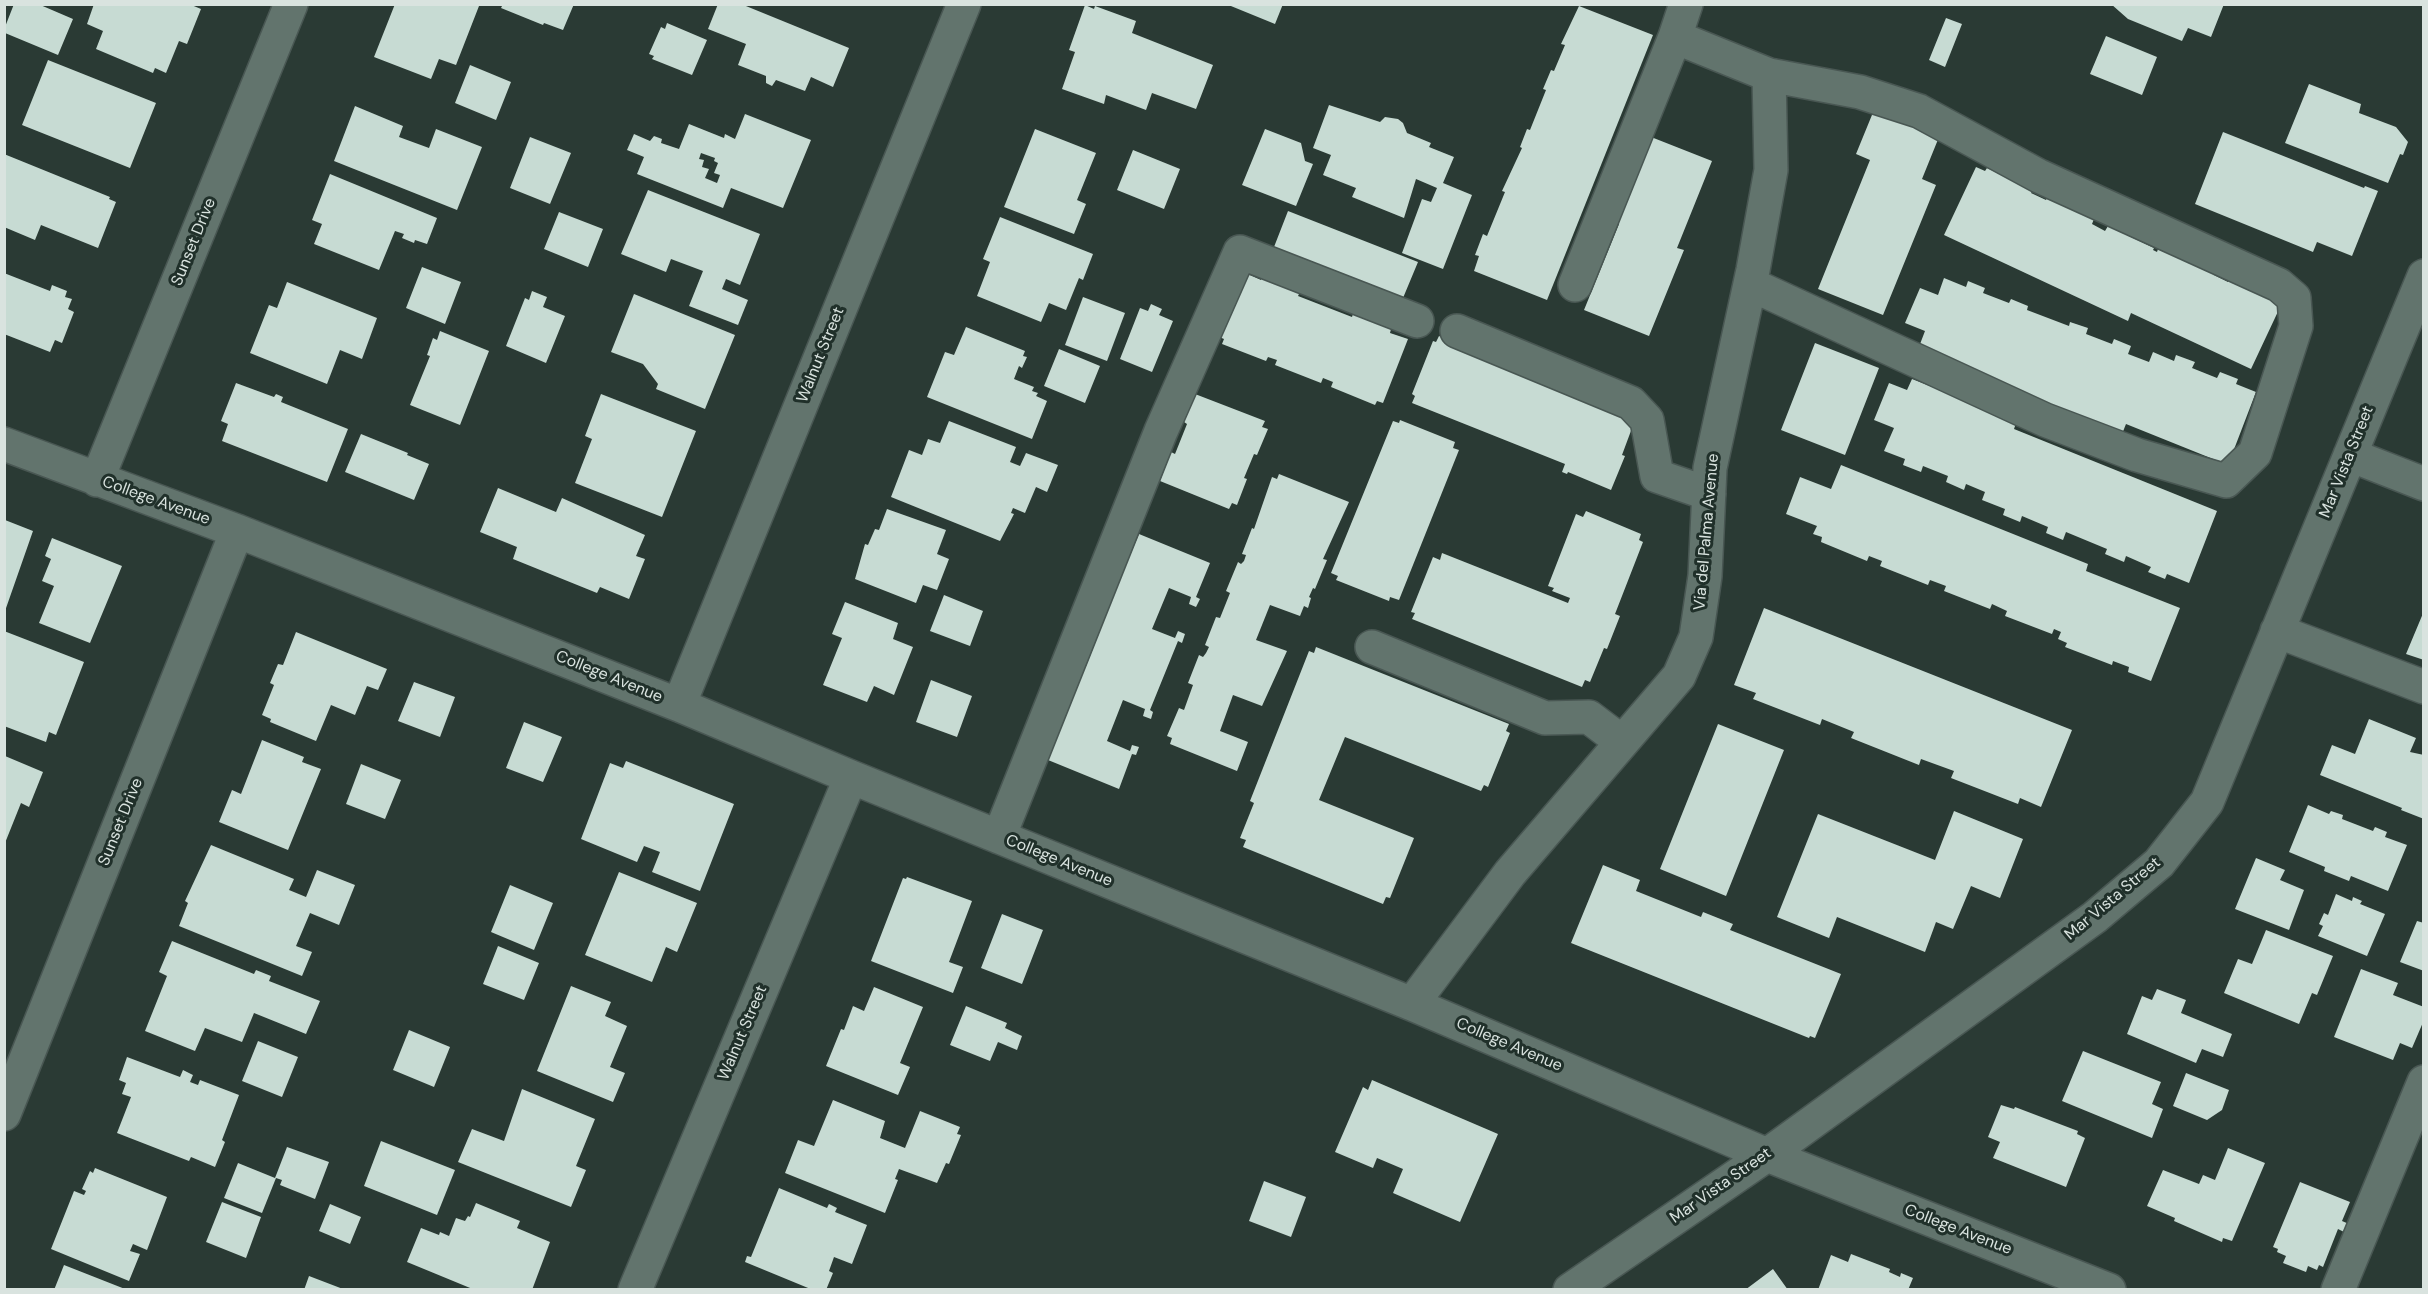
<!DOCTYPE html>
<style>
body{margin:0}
#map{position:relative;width:2428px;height:1294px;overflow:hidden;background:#2a3a34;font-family:"DM Sans",sans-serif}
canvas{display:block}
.frame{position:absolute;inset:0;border:6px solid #d9e3df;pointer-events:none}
</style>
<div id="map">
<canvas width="2428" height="1294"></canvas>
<div class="frame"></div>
</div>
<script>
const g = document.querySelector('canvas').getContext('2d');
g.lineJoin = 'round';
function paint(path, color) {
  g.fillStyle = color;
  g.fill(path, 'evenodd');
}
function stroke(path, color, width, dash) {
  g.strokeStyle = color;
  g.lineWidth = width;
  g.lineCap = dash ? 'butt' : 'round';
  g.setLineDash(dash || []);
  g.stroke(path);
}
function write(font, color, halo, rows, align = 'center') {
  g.font = font + ' "DM Sans",sans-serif';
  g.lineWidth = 6;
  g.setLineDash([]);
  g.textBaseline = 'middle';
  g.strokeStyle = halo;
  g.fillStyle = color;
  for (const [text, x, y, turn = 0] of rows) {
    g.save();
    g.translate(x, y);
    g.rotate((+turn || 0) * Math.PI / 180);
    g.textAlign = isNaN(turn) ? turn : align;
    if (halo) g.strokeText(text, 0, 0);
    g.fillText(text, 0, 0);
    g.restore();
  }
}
paint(new Path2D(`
 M14,4H38L73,19L58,55L5,33V27Z
 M94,4H189L201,9L187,44L179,41L166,73L155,68L153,73L96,49L103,31L87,24Z
 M395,4L479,6L456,65L439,59L431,79L374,57Z
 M503,4H574L563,30L544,23L543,25L501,8Z
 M718,4H741L849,48L833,87L811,77L805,91L776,80L772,86L766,83V76L738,65L746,44L708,29Z
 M1226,4H1283L1275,24Z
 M2111,4H2224L2211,37L2188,28L2182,41L2128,19Z
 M1085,5L1094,9L1095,6L1136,21L1132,33L1213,65L1196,109L1152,93L1146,110L1106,95L1104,104L1062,89L1075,52L1069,50Z
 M1579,6L1653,35L1547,300L1474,271L1479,256L1475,255L1483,234L1487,236L1505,192L1502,191L1522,148L1520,147L1527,129L1530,130L1546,90L1543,89L1551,70L1554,71L1565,45L1561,44Z
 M1946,18L1962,24L1945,67L1929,60Z
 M667,23L707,40L692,75L652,59L654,56L649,54L661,27L665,29Z
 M2106,36L2157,57L2142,95L2090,74Z
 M48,60L156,103L130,168L22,125Z
 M470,65L511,82L496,120L455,103Z
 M2309,84L2361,104L2359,113L2396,127L2408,142L2403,155L2400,154L2388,183L2285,143Z
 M1329,105L1380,122L1385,117L1398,119L1403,123L1407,133L1431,143L1429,147L1454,157L1443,183L1472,195L1443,269L1402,253L1422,199L1431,202L1437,188L1416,179L1404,218L1352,197L1356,188L1323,175L1331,155L1313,148Z
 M355,106L403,126L399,137L429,148L436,129L482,147L457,210L334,161Z
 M1874,110L1939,137L1922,179L1936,185L1883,315L1818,289L1870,160L1856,154Z
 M745,114L811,140L783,208L731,188L723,208L637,174L644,157L627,150L634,134L650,141L654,136L662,139L661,143L679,149L689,124L724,138L725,134L735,139ZM701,153L715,158L714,161L718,163L714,173L720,175L717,183L705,178L709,169L702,167L704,160L699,159Z
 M1035,129L1096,153L1077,200L1086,204L1074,234L1004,207Z
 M1265,129L1301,143L1305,161L1313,164L1296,206L1242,185Z
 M2223,132L2364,188L2365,186L2378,191L2352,256L2317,242L2313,252L2195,204Z
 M1646,135L1712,161L1677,248L1684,250L1649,336L1584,310L1619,224L1612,221Z
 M530,137L571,153L550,204L510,188Z
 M1133,150L1180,169L1164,209L1117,190Z
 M4,154L110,197L109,199L116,202L98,248L41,225L35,240L4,227Z
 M1976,167L1985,171L1987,168L2033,190L2031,193L2046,200L2047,198L2094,219L2092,224L2105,231L2108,226L2154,248L2153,250L2157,252L2158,249L2169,254L2172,246L2217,268L2214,275L2228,282L2232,274L2282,303L2251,369L2131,313L2128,321L1944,235Z
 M330,174L437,218L427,244L415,240L414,243L402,238L404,234L395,231L379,270L314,244L322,224L312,220Z
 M648,190L760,234L740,285L726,279L722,289L748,300L738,325L689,306L703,271L671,259L666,272L621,254Z
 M1288,211L1418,262L1403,298L1274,247Z
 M559,212L603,229L588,267L544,249Z
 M1000,217L1093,254L1083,280L1079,278L1066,310L1049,303L1041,322L977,296L990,262L983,259Z
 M422,267L461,282L445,324L406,308Z
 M1243,272L1261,280L1262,277L1300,292L1298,296L1352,317L1353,314L1391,329L1390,333L1408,339L1383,403L1377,401L1375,405L1331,387L1333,382L1323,378L1321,383L1275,365L1277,360L1268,357L1266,361L1222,344L1224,339L1217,336Z
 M4,273L50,291L52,285L67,291L65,297L72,299L68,309L74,312L62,343L55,340L50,352L4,334Z
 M1944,278L1966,287L1968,281L1985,288L1983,293L2009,303L2011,299L2028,306L2027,310L2069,326L2070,322L2088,328L2086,334L2112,344L2114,339L2131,346L2128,354L2149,362L2153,352L2174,361L2176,355L2195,362L2192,368L2217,378L2220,372L2238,379L2236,384L2256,392L2228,465L2126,424L2122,434L1917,352L1925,331L1905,323L1920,288L1938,295Z
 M287,282L377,318L362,359L340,350L327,384L250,353L269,305L277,308Z
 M532,291L547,297L543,307L565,316L546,363L506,346L525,298L529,300Z
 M634,294L735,335L705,409L656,389L658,384L643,364L611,352Z
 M1083,297L1125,313L1107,361L1065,345Z
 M1151,304L1162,309L1159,315L1173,321L1152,372L1120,359L1140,308L1148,311Z
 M966,327L1025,351L1023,356L1027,357L1022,368L1019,366L1014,379L1034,387L1032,391L1038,393L1036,396L1047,401L1032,439L927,397L945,352L954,355Z
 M440,331L489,351L460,425L410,405L430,356L427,355L433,338L437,340Z
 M1439,336L1633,414L1635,420L1622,455L1625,456L1611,490L1568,472L1567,474L1562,472L1565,464L1412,403L1415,396L1412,394L1433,341L1436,342Z
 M1815,343L1879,368L1845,455L1781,430Z
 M1059,349L1100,366L1085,403L1044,386Z
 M1912,379L2017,420L2014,429L2217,511L2189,583L2167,574L2165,579L2148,572L2151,567L2126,556L2124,562L2105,554L2107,549L2066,532L2063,540L2046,533L2048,527L2022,516L2020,522L2003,515L2005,509L1982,500L1985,492L1966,484L1964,490L1946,482L1948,476L1923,466L1921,472L1903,465L1905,459L1884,451L1894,428L1874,420L1889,383L1907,390Z
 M236,383L274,397L276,394L283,397L281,402L348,429L327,482L222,441L228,424L221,421Z
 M601,394L696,431L662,517L575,483L592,439L585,436Z
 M1195,394L1265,421L1262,427L1268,429L1257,455L1254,454L1244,478L1247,479L1237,505L1232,503L1229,509L1160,481L1171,452L1175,454L1187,424L1184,422Z
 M1400,420L1455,442L1453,448L1459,450L1399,600L1390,597L1389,601L1336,580L1338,576L1331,573L1393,421L1399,423Z
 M949,421L1016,447L1010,462L1020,466L1026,453L1058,465L1047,492L1036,487L1025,513L1013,508L1011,513L1014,514L1000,541L891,497L909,450L922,455L928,439L940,443Z
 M361,434L408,453L407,455L429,464L414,500L345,472Z
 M1841,465L2088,564L2086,571L2180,608L2151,681L2128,672L2129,667L2113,661L2112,665L2065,647L2067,643L2058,639L2061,632L2054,629L2052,634L2005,616L2007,611L1992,604L1990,609L1944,591L1946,586L1930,580L1928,585L1880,566L1882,561L1869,556L1867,561L1821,542L1822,537L1813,534L1817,526L1786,514L1800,477L1831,489Z
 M1279,474L1349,502L1323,559L1327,560L1315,589L1313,588L1309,597L1311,598L1308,608L1304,606L1300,616L1270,605L1256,640L1287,651L1262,706L1233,695L1220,731L1248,742L1237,771L1170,744L1172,738L1167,736L1179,708L1184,710L1193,685L1188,683L1199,655L1203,657L1206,653L1209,647L1205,645L1216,617L1220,618L1230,593L1226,591L1238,562L1241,564L1244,561L1246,555L1242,554L1252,528L1254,529L1272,477L1277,479Z
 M498,488L556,512L562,498L645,535L636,556L645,559L629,599L600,587L597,593L513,559L517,547L480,532Z
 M887,509L946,530L937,554L949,559L937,590L923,585L916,603L855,579L865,544L868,545L875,529L879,530Z
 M1586,511L1641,534L1639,540L1643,542L1615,614L1620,616L1607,649L1604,648L1590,682L1585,680L1582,687L1412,619L1415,613L1411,612L1433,557L1440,560L1442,553L1568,603L1570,598L1552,591L1554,588L1548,586L1576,514L1583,517Z
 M5,520L33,531L5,611Z
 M1139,534L1210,563L1196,597L1200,599L1196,607L1189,604L1191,597L1169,588L1152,629L1175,638L1178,631L1185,634L1182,643L1178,641L1150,710L1153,712L1151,719L1143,716L1145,709L1123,700L1107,741L1130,751L1132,745L1139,747L1136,755L1132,754L1119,789L1048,760L1055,741L1052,740L1083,664L1086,666L1101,628L1099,627L1128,552L1131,553Z
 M52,538L122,566L90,643L39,623L54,586L42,581L51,559L45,556Z
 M944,595L983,611L970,646L930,631Z
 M845,602L898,623L893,639L913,647L894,695L874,686L867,702L823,685L842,638L832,634Z
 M1764,608L2072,730L2041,807L2020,798L2018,804L1951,778L1954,771L1921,759L1919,765L1851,738L1854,732L1822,719L1820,725L1753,699L1756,693L1734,685Z
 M2424,611V660L2406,654Z
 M4,631L84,662L56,735L49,732L46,742L4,726Z
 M296,632L387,669L378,690L367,686L355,715L331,705L316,741L270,722L271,719L262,715L274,685L270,683L278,664L283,665Z
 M1316,647L1509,724L1506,731L1510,733L1488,787L1484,785L1481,791L1345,737L1319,800L1414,838L1390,898L1386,897L1383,904L1243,847L1246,840L1240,838L1254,803L1250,801L1309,651L1314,653Z
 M931,680L972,696L957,737L916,722Z
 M414,682L455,697L440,737L398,721Z
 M2369,719L2416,738L2410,752L2424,755V819L2401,810L2402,808L2320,775L2332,745L2355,754Z
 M524,722L562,737L543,782L506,768Z
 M1718,724L1784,750L1726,896L1660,869Z
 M262,740L304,757L302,762L321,769L288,850L219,822L232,790L241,794Z
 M5,756L43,772L29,807L21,803L5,843Z
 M626,761L734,804L700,891L652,872L660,852L644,846L637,862L581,839L610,763L623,768Z
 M361,764L401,780L385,819L346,804Z
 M2308,805L2329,814L2331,811L2343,815L2342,819L2373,831L2375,827L2387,832L2385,837L2407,845L2388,891L2351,876L2349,881L2324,871L2325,867L2289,852Z
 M1954,811L2023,839L2000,898L1971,886L1953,929L1936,922L1925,952L1837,917L1829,938L1777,917L1818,814L1935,860Z
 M211,845L294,879L289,890L306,897L317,870L355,885L339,925L310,913L296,946L312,952L302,976L179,926L188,903L185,901Z
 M2256,858L2285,870L2280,880L2304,890L2289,930L2235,909Z
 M1603,865L1640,880L1636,891L1701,917L1703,912L1733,924L1730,930L1841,974L1815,1038L1810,1036L1809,1038L1571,943Z
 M619,872L697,903L677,952L666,947L652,982L585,955Z
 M907,877L972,901L949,962L963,967L953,993L871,961L903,878L906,879Z
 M510,885L553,903L534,950L491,932Z
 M2336,894L2352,901L2353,897L2362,901L2360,904L2385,914L2367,956L2318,936L2323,926L2319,924L2324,913L2328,915Z
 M1002,914L1043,930L1022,984L981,968Z
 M2417,921L2424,923V971L2400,962Z
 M2266,930L2333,956L2317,995L2312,993L2299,1024L2224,993L2238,959L2252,964Z
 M172,941L254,974L256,970L271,976L269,981L320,1001L306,1034L254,1013L242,1042L205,1028L195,1051L145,1031L167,976L159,972Z
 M498,946L539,963L524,1000L483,984Z
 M2361,969L2398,983L2393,995L2424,1007V1020L2412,1048L2400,1043L2393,1060L2334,1037Z
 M571,986L611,1002L605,1016L627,1026L610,1067L625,1073L613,1102L537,1071Z
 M874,987L923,1007L900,1063L910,1067L898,1095L826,1066L841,1029L844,1030L853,1006L864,1011Z
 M2157,989L2186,1000L2181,1013L2232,1034L2223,1057L2202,1049L2196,1063L2127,1034L2142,996L2152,1000Z
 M966,1006L1007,1023L1005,1028L1022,1036L1017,1050L998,1042L990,1061L950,1045Z
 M409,1030L450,1047L434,1087L393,1070Z
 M258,1041L298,1057L282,1097L242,1081Z
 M2083,1051L2161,1082L2152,1104L2163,1109L2152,1138L2062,1101Z
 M127,1057L180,1077L183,1070L193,1075L190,1082L198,1085L200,1080L239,1095L222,1140L225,1142L215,1167L191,1157L189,1161L117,1133L131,1097L122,1094L126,1083L119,1080Z
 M2186,1073L2229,1090L2222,1110L2207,1120L2173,1106Z
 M1372,1080L1498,1134L1460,1222L1393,1193L1403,1169L1377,1158L1373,1168L1335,1152L1363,1087L1368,1090Z
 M522,1089L595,1119L576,1166L586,1170L571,1207L458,1162L472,1129L504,1141Z
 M833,1100L885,1121L880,1138L905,1148L920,1111L960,1127L957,1134L961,1135L949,1164L946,1163L937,1183L899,1169L895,1179L898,1180L885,1213L785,1173L798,1140L814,1146Z
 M2001,1105L2014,1109L2015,1107L2078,1131L2077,1134L2085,1138L2066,1187L1993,1158L2000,1142L1988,1137Z
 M381,1141L455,1170L437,1215L364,1186Z
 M287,1147L329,1162L315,1199L280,1185L282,1180L276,1178L262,1213L224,1198L238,1163L275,1178Z
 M2228,1148L2265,1163L2232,1241L2223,1238L2222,1242L2174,1221L2175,1218L2147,1206L2163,1170L2199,1184L2203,1175L2215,1180Z
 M95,1168L167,1197L147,1250L133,1244L130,1251L140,1254L129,1281L51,1249L74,1191L84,1195L86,1191L82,1189L90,1171L93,1173Z
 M1264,1181L1306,1197L1291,1237L1249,1221Z
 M2300,1182L2350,1202L2342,1221L2349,1224L2346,1233L2338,1229L2323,1267L2319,1265L2317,1270L2308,1266L2306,1272L2283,1263L2286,1256L2277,1252L2278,1249L2273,1247Z
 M779,1188L827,1208L829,1204L837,1208L835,1212L867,1225L852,1264L834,1257L829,1271L833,1273L826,1290H813L745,1262L747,1256L751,1257Z
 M222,1202L261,1217L246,1258L206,1242Z
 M476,1203L520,1221L517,1228L550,1242L532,1290H475L407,1262L421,1228L439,1235L440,1232L449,1236L456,1218L465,1221L468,1216L470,1217Z
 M330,1204L361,1217L350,1244L319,1231Z
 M1851,1254L1890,1269L1889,1272L1900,1277L1901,1273L1913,1278L1908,1290H1818L1831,1255L1848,1262Z
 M64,1265L125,1289V1290H54Z
 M1773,1269L1788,1290H1745Z
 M309,1276L343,1289V1290H304Z`), '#c7dbd3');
const minor = new Path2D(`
 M1686,4L1675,37L1769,75L1860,92L1919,111L2039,176L2279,285L2294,298L2296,326L2255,453L2226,481L2137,455L2045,420L1750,284
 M1575,285L1675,37
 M1457,331L1631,403L1647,420L1657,476L1709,494
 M4,444L237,531L679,705L851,777L1412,1004L1767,1155L2109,1290
 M2350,455L2424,484
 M97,480L291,4
 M2277,631L2424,687
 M1372,647L1545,718L1589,717L1622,742
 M679,705L964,4
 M999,837L1161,431L1240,252L1417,321
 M1412,1004L1510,873L1679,676L1696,637L1705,576L1710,468L1753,270L1771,170L1769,75
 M4,1114L237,531
 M635,1290L851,777
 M1570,1290L1767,1155L2095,917L2159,863L2207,802L2424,276
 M2338,1290L2424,1082`);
stroke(minor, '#495753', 36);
stroke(minor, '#62746d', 33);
write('16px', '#d9e3df', '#20302a', [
 ["Sunset Drive",194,242,-68],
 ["Walnut Street",821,355,-68],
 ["Mar Vista Street",2347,462,-68],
 ["College Avenue",156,501,20],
 ["Via del Palma Avenue",1707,532,-85],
 ["College Avenue",609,677,22],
 ["Sunset Drive",121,822,-68],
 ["College Avenue",1059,861,22],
 ["Mar Vista Street",2113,899,-40],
 ["Walnut Street",743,1033,-67],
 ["College Avenue",1509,1045,23],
 ["Mar Vista Street",1721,1186,-35],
 ["College Avenue",1958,1230,21]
]);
</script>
